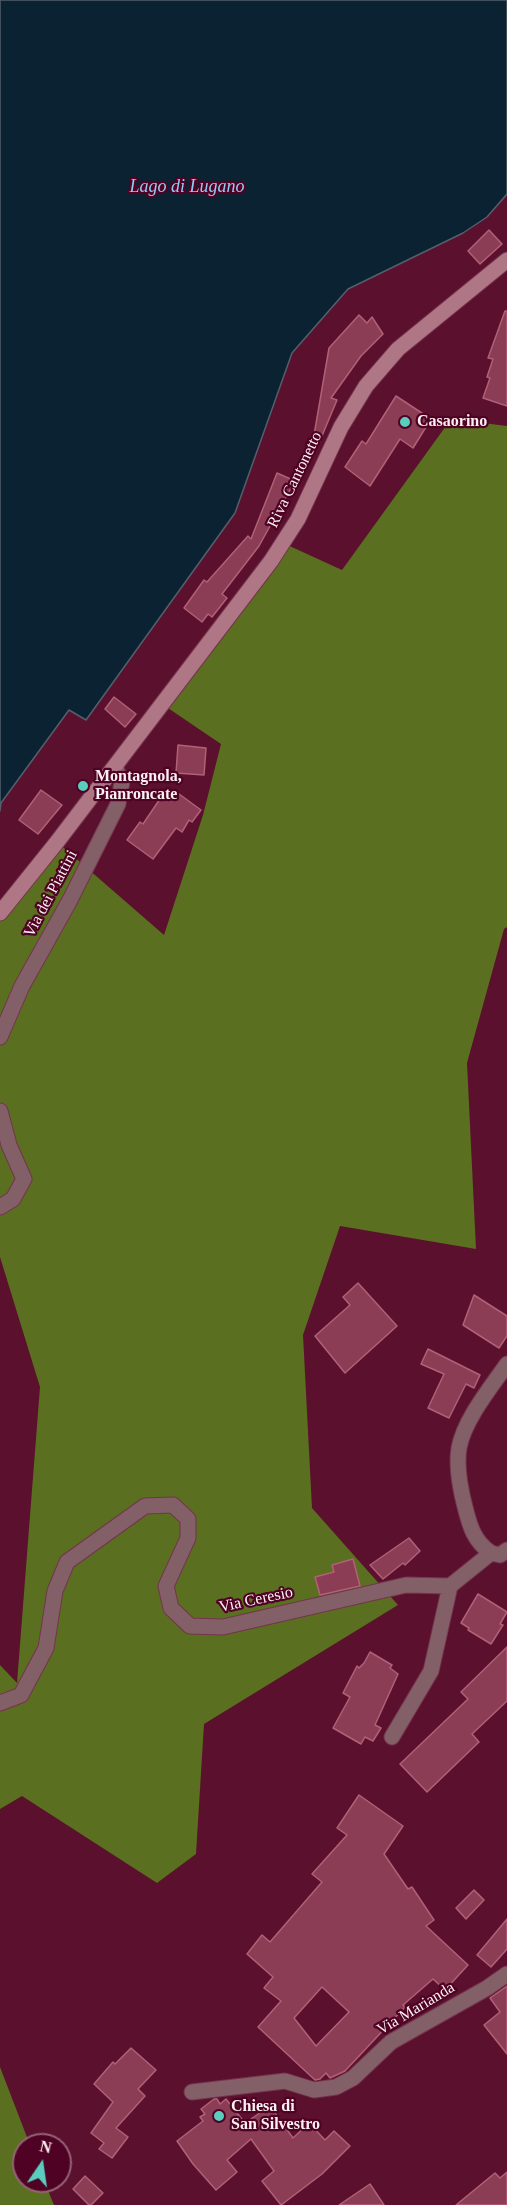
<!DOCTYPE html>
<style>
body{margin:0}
#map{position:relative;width:507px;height:2205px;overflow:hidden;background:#5b102d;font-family:"Times New Roman",serif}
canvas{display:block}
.north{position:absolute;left:12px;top:2133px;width:60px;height:60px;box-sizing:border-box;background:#4f0223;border:2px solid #946276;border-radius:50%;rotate:13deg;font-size:16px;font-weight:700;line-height:24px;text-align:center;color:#fbf1f3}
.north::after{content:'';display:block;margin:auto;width:21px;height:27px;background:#59cebe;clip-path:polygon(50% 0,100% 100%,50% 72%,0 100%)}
</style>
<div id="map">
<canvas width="507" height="2205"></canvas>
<div class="north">N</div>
</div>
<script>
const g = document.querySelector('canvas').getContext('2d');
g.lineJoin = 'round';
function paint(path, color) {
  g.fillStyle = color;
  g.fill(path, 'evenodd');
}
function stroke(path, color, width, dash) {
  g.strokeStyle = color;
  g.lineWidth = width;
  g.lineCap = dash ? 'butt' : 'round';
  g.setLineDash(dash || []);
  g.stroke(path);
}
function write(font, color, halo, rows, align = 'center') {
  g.font = font + ' "Times New Roman",serif';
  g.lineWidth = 4.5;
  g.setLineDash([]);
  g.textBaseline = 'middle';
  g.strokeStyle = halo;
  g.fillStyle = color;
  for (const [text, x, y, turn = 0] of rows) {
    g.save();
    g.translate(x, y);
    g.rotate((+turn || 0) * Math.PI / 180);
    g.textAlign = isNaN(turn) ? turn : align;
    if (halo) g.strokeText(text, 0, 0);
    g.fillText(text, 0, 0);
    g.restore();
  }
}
paint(new Path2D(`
 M451,419L507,426V927L504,929L467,1063L476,1249L340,1226L303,1335L312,1508L398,1605L204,1724L196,1854L157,1883L22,1796L0,1809V1665L17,1683L40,1387L0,1257V913L57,842L164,935L203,815L221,744L162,704L283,543L342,570Z
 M0,2067L30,2145H24V2181H44L54,2205H0Z`), '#5a6f20');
const water = new Path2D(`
 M0,0H507V194L487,217L463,233L348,289L292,353L235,513L86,720L69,710L1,803L0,811Z`);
paint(water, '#0b2232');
stroke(water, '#53606c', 1.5);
const building = new Path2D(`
 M489,230L502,244L480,264L468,251Z
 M505,311H507V406L483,398L490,378L487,377L493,359L488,358Z
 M359,315L367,323L372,317L383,334L361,356L331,398L337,400L319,443L313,441L329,348Z
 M396,396L431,419L413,448L400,439L370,486L345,467L362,441L366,444Z
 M277,473L295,481L259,546L222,594L227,598L212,617L208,614L202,622L184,608L204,580L207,582L248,536L251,539Z
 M114,697L136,714L125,727L105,709Z
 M178,745L206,748L204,775L176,773Z
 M41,790L62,805L38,834L19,820Z
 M175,791L201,810L192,822L189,820L182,832L176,828L153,859L127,840L140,822L143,824L164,793L174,800Z
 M358,1283L397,1326L345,1373L315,1336L350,1305L343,1297Z
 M474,1295L507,1316V1336L499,1348L463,1325Z
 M428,1349L480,1375L474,1388L466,1384L449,1418L428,1408L444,1374L421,1364Z
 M409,1538L420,1551L405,1565L403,1563L383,1579L370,1565Z
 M353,1559L360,1586L320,1595L315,1577L334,1572L332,1565Z
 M478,1594L507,1612L500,1624L503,1625L491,1644L468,1630L469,1628L461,1623Z
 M507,1647V1701L472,1734L479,1742L427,1792L400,1764L468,1699L461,1692Z
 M370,1652L392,1665L390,1668L398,1674L375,1725L381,1728L373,1741L365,1737L361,1744L333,1728L350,1697L343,1693L357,1666L359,1668L364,1663Z
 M359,1795L403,1826L384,1854L408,1889L412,1887L434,1920L426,1926L468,1965L445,1990L433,1979L403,2005L405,2007L345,2071L330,2078L326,2073L320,2079L315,2080L258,2027L281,2001L264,1988L273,1977L247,1954L262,1935L270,1942L322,1882L312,1874L347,1835L337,1828ZM322,1987L349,2012L316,2046L294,2018Z
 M474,1890L484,1900L466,1919L456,1908Z
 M507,1919V1949L491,1967L477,1955Z
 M507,1986V2054L484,2025L500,2012L490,1998Z
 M131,2048L156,2070L138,2089L145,2096L116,2128L128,2137L112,2158L99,2149L104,2143L91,2133L113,2102L94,2084L113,2062L115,2064Z
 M214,2099H217L220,2104L226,2099L245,2123L270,2106L293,2138L309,2123L325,2140L334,2131L350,2146L322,2174L281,2205L262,2181L274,2171L251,2139L227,2160L237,2172L216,2190L193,2164L177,2141L203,2121L200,2117L205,2114L201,2109Z
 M507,2172V2205H456L495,2173L500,2178Z
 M85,2176L103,2193L91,2205H89L73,2189Z
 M370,2184L384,2205H339Z`);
paint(building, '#8a3d55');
stroke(building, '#b26077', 1.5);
const minor = new Path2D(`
 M0,1037L22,986L70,900L118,804L122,782L115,767
 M0,1111L9,1145L24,1179L13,1199L0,1207
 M491,1553C474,1541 470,1527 465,1507C460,1488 456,1467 459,1448C464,1420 491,1387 507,1364
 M450,1586L491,1553L500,1555L507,1550
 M0,1703L21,1695L46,1648L55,1591L67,1562L145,1506L173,1505L188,1519V1538L166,1586L171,1608L190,1626L223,1627L406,1585L450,1586L431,1671L392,1737
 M192,2092L285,2081L314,2090L336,2087L353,2078L391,2042L487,1988L507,1974`);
const secondary = new Path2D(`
 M0,913L57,842L271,561L298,519L341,427L366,386L398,349L507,260`);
stroke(minor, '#75344d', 17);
stroke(secondary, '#75344d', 17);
stroke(minor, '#835f68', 15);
stroke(secondary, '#af7785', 15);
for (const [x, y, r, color] of [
 [405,422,6,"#59cebe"],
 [83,786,6,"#59cebe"],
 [219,2116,6,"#59cebe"]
]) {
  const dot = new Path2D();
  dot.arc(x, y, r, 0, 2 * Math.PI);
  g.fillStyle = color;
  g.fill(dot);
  stroke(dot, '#4f0223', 2);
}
write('bold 16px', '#fbf1f3', '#4f0223', [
 ["Casaorino",417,422],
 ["Montagnola,",95,777],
 ["Pianroncate",95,795],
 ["Chiesa di",231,2107],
 ["San Silvestro",231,2125]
], 'left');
write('16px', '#fbf1f3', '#4f0223', [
 ["Riva Cantonetto",295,480,-64],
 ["Via dei Piattini",51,894,-62],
 ["Via Ceresio",256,1600,-12],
 ["Via Marianda",416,2009,-31]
]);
write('italic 18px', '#94caf4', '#4f0223', [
 ["Lago di Lugano",187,187]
]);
</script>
